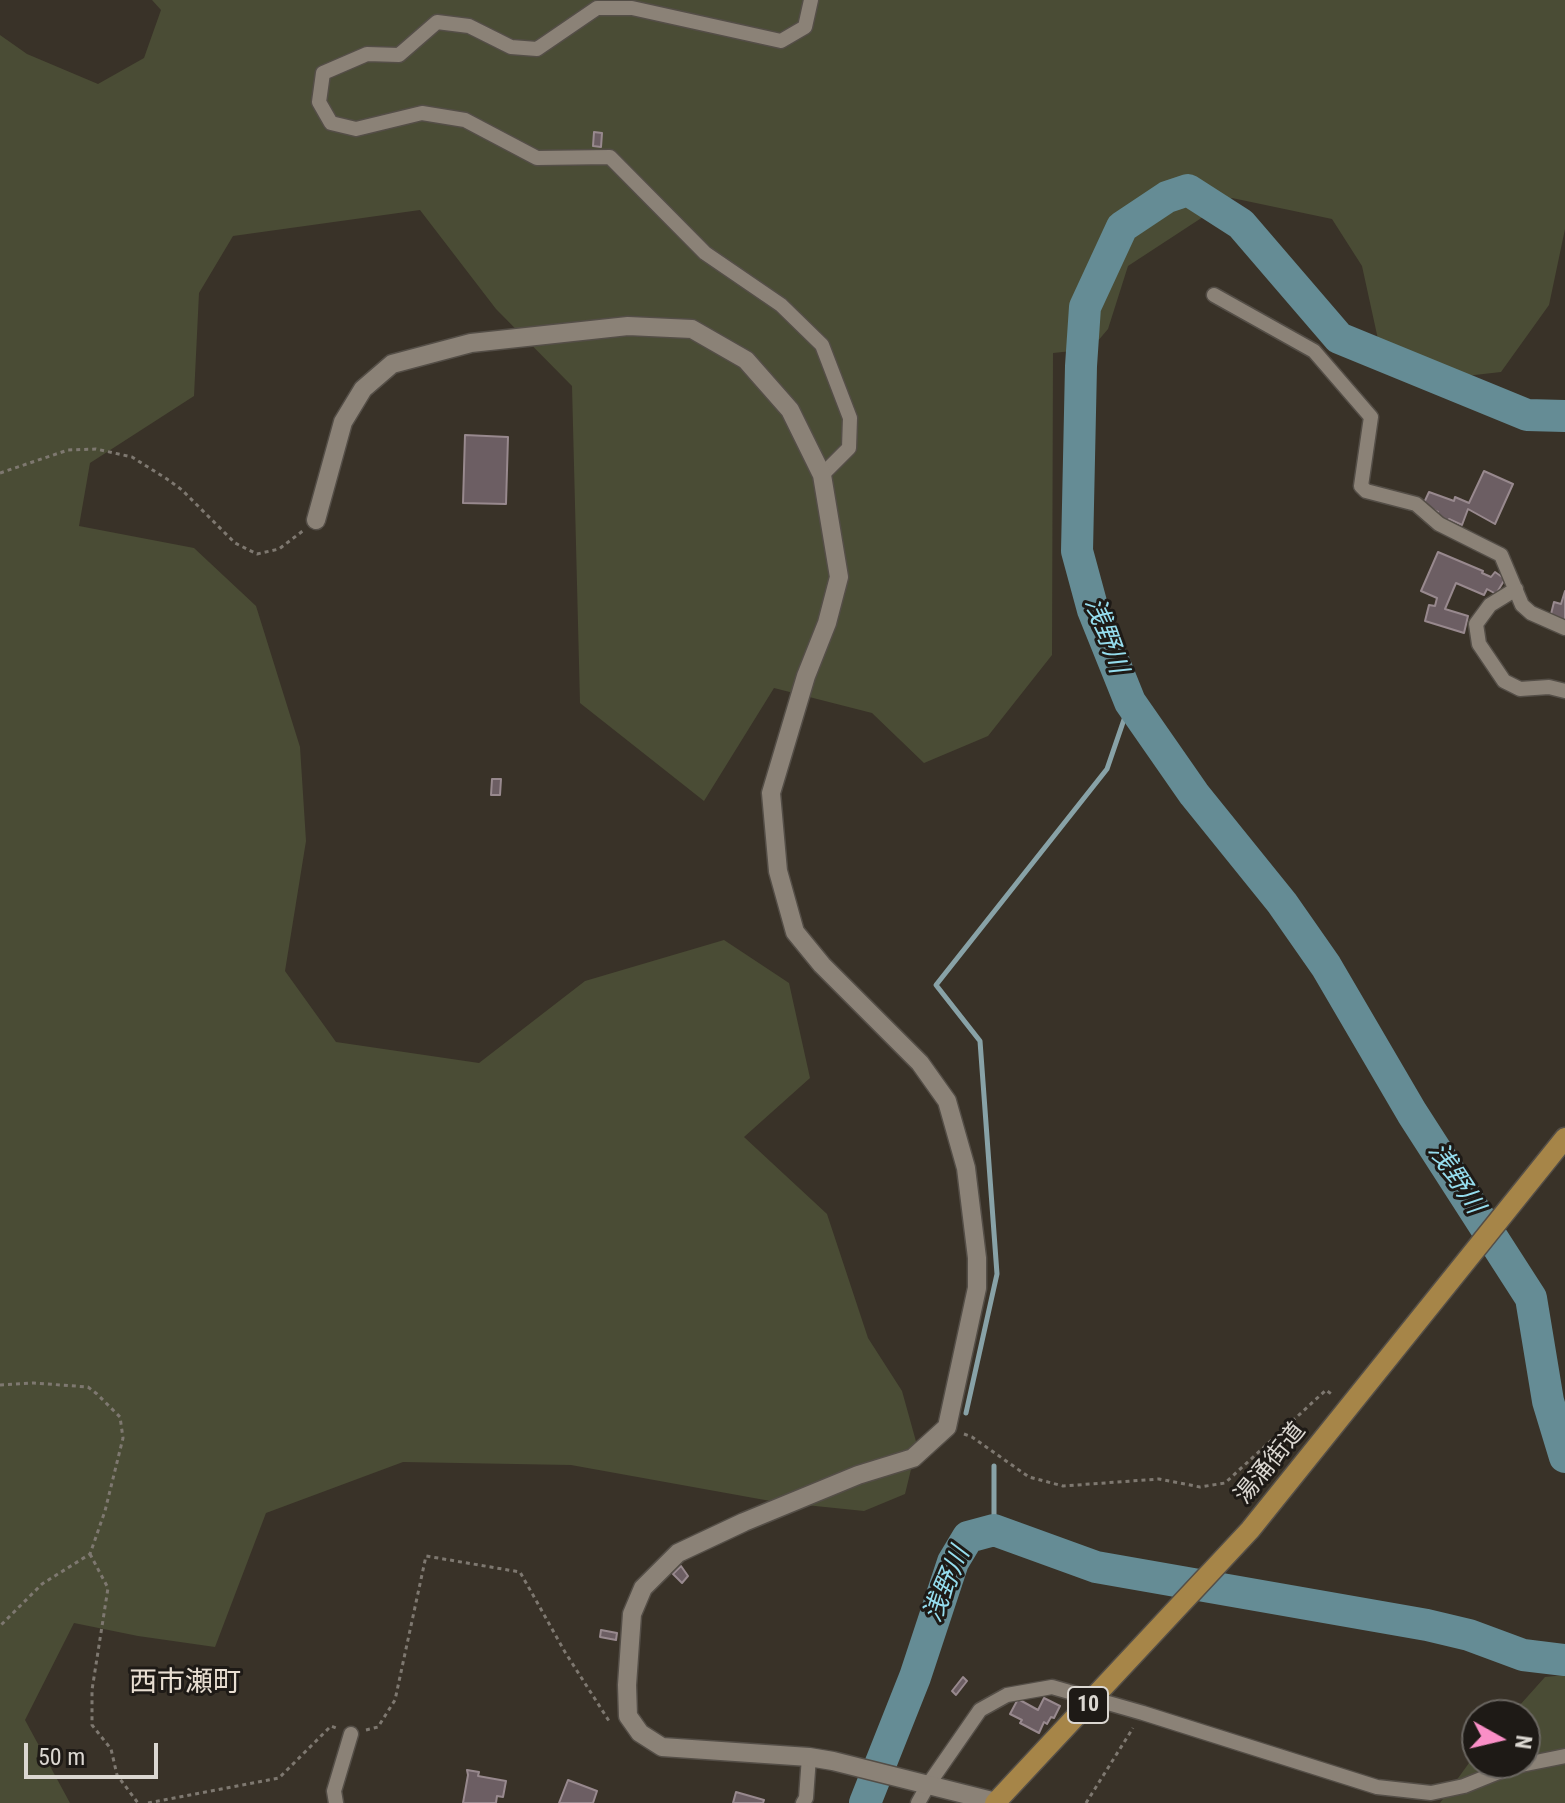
<!DOCTYPE html>
<meta charset="utf-8">
<style>
body{margin:0}
#map{position:relative;width:1565px;height:1803px;overflow:hidden;background:#393228;font-family:"Roboto Condensed",sans-serif}
canvas{display:block}
.north{position:absolute;left:1461px;top:1699px;width:80px;height:80px;box-sizing:border-box;background:#1e1a16;border:2px solid #6a6661;border-radius:50%;rotate:98deg;font-size:22px;font-weight:700;line-height:32px;text-align:center;color:#dbd7d1}
.north::after{content:'';display:block;margin:auto;width:28px;height:36px;background:#fa8fc7;clip-path:polygon(50% 0,100% 100%,50% 72%,0 100%)}
.scale{position:absolute;left:24px;top:1743px;width:134px;height:36px;box-sizing:border-box;border:4px solid #dbd7d1;border-top:0;padding-left:10px;font-size:24px;line-height:28px;white-space:nowrap;color:#dbd7d1;-webkit-text-stroke:6px #1e1a16;paint-order:stroke}
</style>
<div id="map">
<canvas width="1565" height="1803"></canvas>
<div class="north">N</div>
<div class="scale">50 m</div>
</div>
<script>
const g = document.querySelector('canvas').getContext('2d');
g.lineJoin = 'round';
function paint(path, color) {
  g.fillStyle = color;
  g.fill(path, 'evenodd');
}
function stroke(path, color, width, dash) {
  g.strokeStyle = color;
  g.lineWidth = width;
  g.lineCap = dash ? 'butt' : 'round';
  g.setLineDash(dash || []);
  g.stroke(path);
}
function write(font, color, halo, rows, align = 'center') {
  g.font = font + ' "Roboto Condensed","Noto Sans JP",sans-serif';
  g.lineWidth = 6;
  g.setLineDash([]);
  g.textBaseline = 'middle';
  g.strokeStyle = halo;
  g.fillStyle = color;
  for (const [text, x, y, turn = 0] of rows) {
    g.save();
    g.translate(x, y);
    g.rotate((+turn || 0) * Math.PI / 180);
    g.textAlign = isNaN(turn) ? turn : align;
    if (halo) g.strokeText(text, 0, 0);
    g.fillText(text, 0, 0);
    g.restore();
  }
}
paint(new Path2D(`
 M152,0H1565V229L1549,305L1501,372L1448,378L1381,353L1362,266L1332,219L1232,198L1128,266L1108,329L1091,349L1053,353L1052,655L988,736L924,763L872,713L774,688L704,801L580,703L572,386L496,309L420,210L233,236L199,293L194,396L90,463L79,526L194,548L256,606L300,747L306,841L285,971L336,1042L479,1063L585,981L724,940L789,983L810,1078L744,1137L827,1214L868,1338L902,1391L917,1445L905,1494L864,1511L776,1502L571,1465L403,1462L266,1513L215,1647L138,1636L74,1623L25,1720L70,1803H0V35L27,54L98,84L144,58L161,10Z
 M1565,1675V1803H1440L1477,1752V1763H1525V1715H1511L1545,1677Z`), '#4a4c35');
stroke(new Path2D(`
 M966,1413L997,1274L980,1041L936,985L1107,769L1130,702
 M994,1530V1466`), '#88a2a7', 5);
stroke(new Path2D(`
 M1565,416L1527,415L1339,338L1241,224L1188,190L1167,197L1122,227L1085,307L1081,366L1077,551L1093,610L1130,702L1194,794L1282,903L1326,966L1412,1113L1531,1298L1548,1401L1565,1457
 M865,1803L915,1677L953,1562L968,1537L994,1530L1096,1567L1427,1625L1469,1635L1523,1655L1565,1660`), '#658c95', 32);
const building = new Path2D(`
 M594,132L602,133L601,147L593,146Z
 M465,435L508,437L506,504L463,503Z
 M1484,471L1513,484L1495,524L1468,509L1462,525L1449,519L1447,523L1435,518L1438,512L1423,505L1429,492L1454,501L1455,497L1469,503Z
 M1438,552L1483,571L1482,573L1491,577L1495,572L1505,579L1496,594L1487,589L1484,595L1456,583L1445,609L1468,616L1464,633L1425,621L1429,605L1435,606L1437,598L1421,591Z
 M1565,591V622L1550,618L1554,602L1561,604Z
 M492,779H501L500,795H491Z
 M681,1566L688,1576L682,1583L673,1574Z
 M601,1630L617,1633L616,1640L600,1637Z
 M963,1677L967,1681L956,1695L952,1691Z
 M1044,1698L1060,1706L1054,1718L1051,1717L1047,1724L1044,1722L1039,1733L1020,1723L1022,1720L1010,1714L1018,1699L1038,1710Z
 M467,1770L479,1772L478,1776L506,1781L503,1797L497,1796L496,1803H463L468,1775Z
 M568,1780L597,1791L593,1803H559Z
 M736,1792L764,1800L763,1803H733Z`);
paint(building, '#6c5e63');
stroke(building, '#98898e', 2);
const minor = new Path2D(`
 M811,0L805,27L781,41L632,8H597L537,49L511,47L469,26L437,22L399,55L367,54L323,73L319,102L331,123L356,129L422,113L465,120L537,158L610,157L705,253L781,305L822,345L850,418L849,448L822,475
 M1214,295L1314,351L1371,417L1361,486L1366,491L1416,504L1439,524L1501,555L1522,605L1531,613L1565,628
 M1516,589L1490,605L1476,624L1479,644L1504,681L1520,689L1549,687L1565,691
 M336,1803L334,1791L351,1734
 M803,1803L806,1798L809,1757
 M918,1803L928,1785L980,1710L1007,1695L1052,1687L1143,1713L1377,1787L1431,1793L1464,1786L1511,1767L1565,1756`);
const tertiary = new Path2D(`
 M316,520L343,422L363,389L392,364L471,343L628,326L692,329L746,360L790,410L822,475L839,577L827,623L806,676L771,793L778,871L795,932L822,965L920,1063L947,1101L966,1168L977,1258V1288L947,1427L913,1458L858,1475L744,1522L678,1553L643,1588L632,1614L627,1685L628,1716L640,1733L662,1747L809,1757L833,1761L996,1802`);
const primary = new Path2D(`
 M995,1803L1250,1530L1565,1138`);
stroke(minor, '#544e47', 17);
stroke(tertiary, '#544e47', 21);
stroke(primary, '#544e47', 23);
stroke(new Path2D(`
 M0,473L68,450L96,449L132,457L167,479L182,490L235,543L257,554L279,549L304,530
 M0,1385L34,1383L88,1387L97,1394L120,1417L123,1438L105,1511L90,1554L42,1584L0,1626
 M964,1434L972,1437L1029,1477L1063,1486L1159,1479L1200,1487L1225,1483L1326,1390L1334,1396
 M90,1554L108,1588L92,1690V1725L111,1749L117,1775L138,1803
 M366,1730L378,1727L395,1700L426,1556L520,1572L565,1652L609,1721
 M148,1803L279,1778L331,1726L336,1728
 M1086,1803L1133,1728`), '#7e7870', 3, [4, 4]);
stroke(minor, '#8b8277', 14);
stroke(tertiary, '#8b8277', 18);
stroke(primary, '#a68548', 20);
for (const [x, y, w] of [
 [1088,1705,40]
]) {
  const box = new Path2D();
  box.roundRect(x - w / 2, y - 18, w, 36, 6);
  g.fillStyle = '#1e1a16';
  g.fill(box);
  stroke(box, '#dbd7d1', 2);
}
write('bold 22px', '#dbd7d1', null, [
 ["10",1088,1705]
]);
write('24px', '#dbd7d1', '#1e1a16', [
 ["湯涌街道",1271,1464,-51]
]);
write('italic 26px', '#95ddee', '#1e1a16', [
 ["浅野川",1105,636,70],
 ["浅野川",1455,1179,57],
 ["浅野川",948,1585,-67]
]);
write('28px', '#e8ded2', '#1e1a16', [
 ["西市瀬町",185,1684]
]);
</script>
